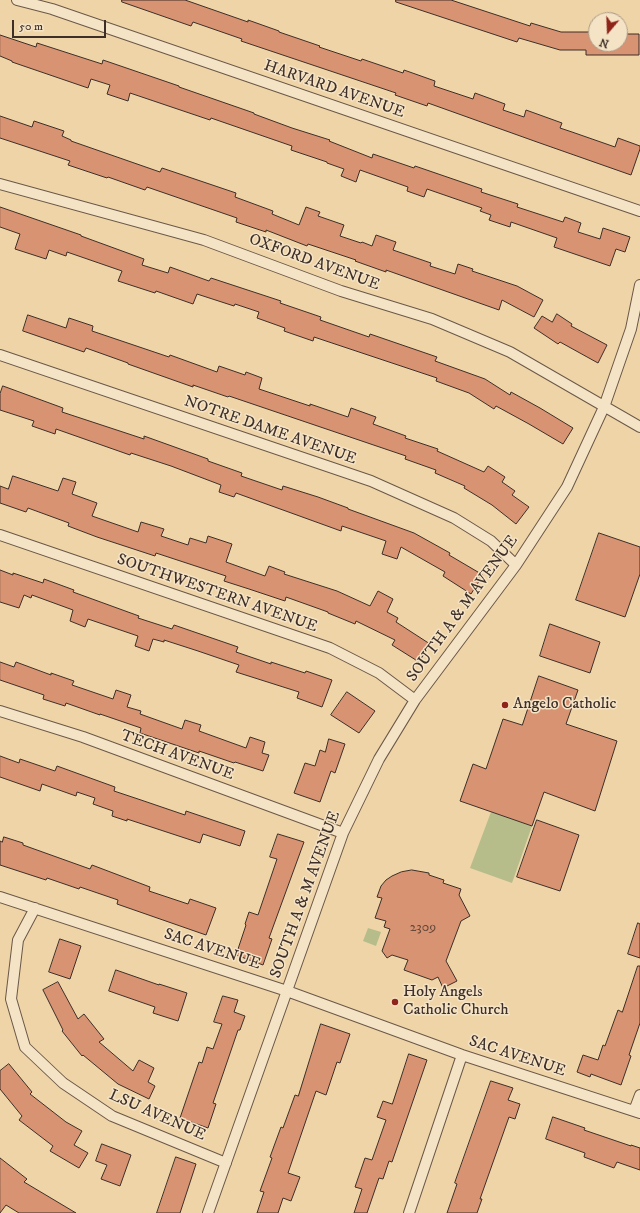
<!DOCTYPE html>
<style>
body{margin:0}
#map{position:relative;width:640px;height:1213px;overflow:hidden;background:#efd4a8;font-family:"IM FELL DW Pica",serif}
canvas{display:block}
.north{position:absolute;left:588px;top:12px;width:40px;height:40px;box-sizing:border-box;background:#f5e3c6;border:1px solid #ab9b87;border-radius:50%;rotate:199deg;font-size:11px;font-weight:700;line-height:16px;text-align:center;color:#3d2f28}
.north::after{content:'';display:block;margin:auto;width:14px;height:18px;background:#8f2418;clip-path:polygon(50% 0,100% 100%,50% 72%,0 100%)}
.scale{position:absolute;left:12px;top:20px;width:94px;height:18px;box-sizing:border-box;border:2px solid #3d2f28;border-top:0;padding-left:5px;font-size:12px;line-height:14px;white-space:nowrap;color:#3d2f28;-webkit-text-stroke:3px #f5e3c6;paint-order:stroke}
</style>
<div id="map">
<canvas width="640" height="1213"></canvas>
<div class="north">N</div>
<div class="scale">50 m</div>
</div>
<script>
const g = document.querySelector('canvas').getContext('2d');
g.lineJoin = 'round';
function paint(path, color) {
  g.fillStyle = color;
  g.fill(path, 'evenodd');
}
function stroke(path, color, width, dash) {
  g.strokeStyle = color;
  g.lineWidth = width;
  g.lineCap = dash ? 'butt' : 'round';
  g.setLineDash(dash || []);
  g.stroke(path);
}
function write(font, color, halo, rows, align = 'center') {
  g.font = font + ' "IM FELL DW Pica",serif';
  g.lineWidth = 3;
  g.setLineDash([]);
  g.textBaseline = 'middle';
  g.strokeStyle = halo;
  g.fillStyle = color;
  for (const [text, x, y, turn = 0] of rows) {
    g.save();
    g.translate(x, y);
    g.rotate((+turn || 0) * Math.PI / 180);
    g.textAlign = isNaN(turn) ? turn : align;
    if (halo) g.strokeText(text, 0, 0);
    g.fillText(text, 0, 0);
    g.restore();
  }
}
paint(new Path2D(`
 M491,812L532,826L512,883L470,868Z
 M368,928L381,932L376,946L363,941Z`), '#b6bd8a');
const building = new Path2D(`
 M122,0H185L248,22V20L279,31V32L320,46L319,47L361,61L362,59L403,73L404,70L435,81L434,86L473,99L475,93L505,104L503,110L524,117L526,110L562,123L560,128L572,132L615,147L618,138L640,146V149L631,175L537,142L428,103L427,106L395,95L396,93L241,41L242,39L193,22L191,26L122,2Z
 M396,0H451L530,26L531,23L561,32H596V44H620V34H639V55H586V50H560L519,38L517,42L396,2Z
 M0,35L36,47L37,43L102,64L103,60L179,86V87L254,113V114L292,128L330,140L329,141L372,158L373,154L414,168L415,166L482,189L481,192L518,204L517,207L563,222L565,217L581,223L578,232L600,239L603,228L630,237L625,252L616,249L610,266L554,247L557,238L511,222L510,227L489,220L491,215L480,211L482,208L427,189L424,197L407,191L408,187L360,170L356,182L341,176L344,169L327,163V162L291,150L292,146L211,118L210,120L130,93L128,101L107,94L110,85L91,79L88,88L12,62V61L0,56Z
 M0,116L32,127L34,121L64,131L62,136L71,140V141L160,172L162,168L236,193L235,197L273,211L272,214L299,225L306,207L320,212L318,216L344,225L340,236L361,243L362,242L372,246L376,235L396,242L393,250L431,263L430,266L455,274L458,264L473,269L472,271L517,286L543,300L534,317L502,300L499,310L386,270V272L355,261L356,260L308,244L307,246L266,230V232L236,222L237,218L147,187L145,190L108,177L107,178L68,165L70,161L0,138Z
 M0,207L81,235V236L144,259L142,265L168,273L170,267L209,281L211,278L281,301L280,303L321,317L320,320L369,337L370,334L437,357L435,361L485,379L510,395L511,392L540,408L573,428L563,444L529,424L496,406L494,409L469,393L436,381L437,378L314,337L313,341L284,331L285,328L257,318L259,312L235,304L234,306L197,294L193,304L156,291L155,293L118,281L122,271L67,252L66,256L49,250L46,259L15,249L20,234L0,227Z
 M557,314L572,324L571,326L607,345L598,363L560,342L558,344L534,328L542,316L552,322Z
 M28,315L66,328L69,318L93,326L92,331L169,357L170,355L217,372L219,366L245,375L246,372L262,378L259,389L310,406V404L348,417L351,408L376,417L373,424L406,436L405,438L438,449L437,451L484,472L488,466L505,477L502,482L515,491L512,495L529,507L516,524L492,505L464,488L465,486L435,473L436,470L405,459L406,456L229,396L228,397L193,385V387L128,364V363L86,348L84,352L23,331Z
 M3,386L63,408L62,412L144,439V436L208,459V461L242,473L241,476L282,490L283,486L318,497L348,508V509L414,533L450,553L449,555L483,575L471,594L443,576L445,572L401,547L397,559L382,554L386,541L342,526L341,531L236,493L234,497L219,492L221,485L171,466L131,453L130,455L56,429L55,434L32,426L34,421L0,410V394Z
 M13,476L58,491L63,478L76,482L72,494L97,503L92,516L138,532L141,522L164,529L161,536L188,545L190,538L206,543L208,536L232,544L226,562L265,576L269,566L285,572L284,574L337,591L370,606L378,591L393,599L387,612L398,618L396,622L430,644L419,662L392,645L395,640L356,621L355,624L328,613V612L286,597L285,601L249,589L224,581L226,576L156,553L155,556L97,537L68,526L69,523L28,508L26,512L0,503V486L8,489Z
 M599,533L640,547V574L625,617L576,600Z
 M0,570L13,575V573L43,583L44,579L74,590L73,592L139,616L138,618L172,629L174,625L238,647L236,652L271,664V662L305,673L306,671L332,680L322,707L297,698L299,692L236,672L239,665L198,651L164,640V642L153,639L149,651L135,646L138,636L88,619L85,627L70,621L73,610L32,595L31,598L24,595L19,608L0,602Z
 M550,624L600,642L590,673L540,656Z
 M0,662L14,667L16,662L51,675V673L74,681L72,685L113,699L116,690L131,695L127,707L141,711L140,714L182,729L185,720L201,725L199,731L246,748L250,737L265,742L262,753L269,755L263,771L235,762L234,763L199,751V753L140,733L141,728L100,714V715L66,703L65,706L43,699L44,695L0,680Z
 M539,676L578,690L566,724L617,741L595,811L544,792L532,826L460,801L473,764L486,769L503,719L522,725Z
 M347,692L375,711L359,733L331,715Z
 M329,739L345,744L335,773L331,771L320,802L294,793L305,763L315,766L320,750L325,752Z
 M0,756L19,763L20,759L55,771L57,766L115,787L114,791L141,800L185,815L186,811L245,831L240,846L203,834L200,843L127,819V821L112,816L113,811L93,804L95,798L77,792L76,796L42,784L40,791L0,777Z
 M537,820L579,835L560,891L517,877Z
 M278,834L304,842L269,938L272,939L263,965L236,955L246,925L245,924L249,912L258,915L277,859L270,857Z
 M4,837L23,843V845L90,869L92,865L150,887L149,891L188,904L190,899L216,908L206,935L117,904L118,900L80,887L79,889L47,878L46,880L0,865V841L2,842Z
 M412,870L429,873V875L444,880L443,883L461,889L459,895L470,916L461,921L446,961L457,981L443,988L438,977L432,980L404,970L408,960L392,955L387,958L382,951L390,929L384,927L386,921L375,918L382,898L377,897L381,886L386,880L392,876L401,872Z
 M638,923L640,924V958L628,954Z
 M60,939L81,946L70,979L49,972Z
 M638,966H640V1023L629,1055L631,1056L621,1085L591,1074L590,1077L577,1072L583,1055L598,1060L603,1045L605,1046L618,1010L622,1012Z
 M116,970L159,985V984L187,993L178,1021L153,1013L155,1007L109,991Z
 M58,982L78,1019L84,1014L104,1039L99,1042L133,1071L139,1060L154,1068L148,1082L155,1086L149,1099L118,1084L83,1055L82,1056L62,1031L63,1030L43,990Z
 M223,996L238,1000L234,1012L245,1016L240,1030H238L224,1071L213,1103L216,1104L208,1128L180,1118L199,1062L202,1063L207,1047L213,1049L222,1024L214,1022Z
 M321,1024L350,1034L340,1063L337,1062L326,1095L316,1091L288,1173L300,1177L291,1201L283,1198L278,1213H257L264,1192L260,1191L272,1158L270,1157L281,1127L283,1128L295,1095L298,1096Z
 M409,1054L427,1060L392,1162L389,1161L383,1179L379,1178L367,1213H354L362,1189L355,1187L365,1158L372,1160L386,1120L377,1117L383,1101L392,1104Z
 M9,1064L32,1092L30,1094L66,1122L82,1131L74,1145L88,1153L79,1168L50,1151L53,1146L19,1120L22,1116L0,1089V1071Z
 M491,1081L513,1088L508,1100L520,1104L515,1119L509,1117L480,1199H482L477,1213H447L457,1184L455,1183Z
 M553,1117L585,1128L584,1130L631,1146V1145L640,1148V1170L617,1162L614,1168L584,1157L585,1153L546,1139Z
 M102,1144L131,1155L120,1186L101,1179L107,1165L96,1161Z
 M176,1157L196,1164L180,1213H157Z
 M0,1158L27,1179L24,1182L76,1213H19L6,1205L0,1213Z`);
paint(building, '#d89372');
stroke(building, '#3d2f28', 1);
const street = new Path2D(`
 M17,0L52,9L640,211
 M0,184L204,240L341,291L432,319L510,352L640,427
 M0,355L371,481L454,518L491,541L516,565
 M0,535L330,648L379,673L415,700
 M0,711L83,737L343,833
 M0,897L287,991L462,1055L640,1113
 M35,908L18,940L11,999L25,1047L63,1083L112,1116L226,1163
 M634,1111L640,1095
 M208,1213L343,833L379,759L415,700L516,565L567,487L604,407L631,329L640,285
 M409,1213L462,1055`);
stroke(street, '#6a5848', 12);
stroke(street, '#f5e3c6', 10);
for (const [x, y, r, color] of [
 [505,705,4,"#8f2418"],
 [395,1002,4,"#8f2418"]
]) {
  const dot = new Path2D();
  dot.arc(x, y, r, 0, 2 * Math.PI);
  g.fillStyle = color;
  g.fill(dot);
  stroke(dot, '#f5e3c6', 1.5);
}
write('14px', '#64483a', null, [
 ["2309",423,928]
]);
write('16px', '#3d2f28', '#f5e3c6', [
 ["HARVARD AVENUE",334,90,19],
 ["OXFORD AVENUE",314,263,20],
 ["NOTRE DAME AVENUE",270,431,19],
 ["SOUTHWESTERN AVENUE",217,594,19],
 ["SOUTH A & M AVENUE",463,609,-54],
 ["TECH AVENUE",177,756,20],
 ["SOUTH A & M AVENUE",306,895,-70],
 ["SAC AVENUE",212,950,18],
 ["SAC AVENUE",517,1057,18],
 ["LSU AVENUE",157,1116,24]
]);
write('16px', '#3d2f28', '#f5e3c6', [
 ["Angelo Catholic",513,705],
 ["Holy Angels",403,993],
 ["Catholic Church",403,1011]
], 'left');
</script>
